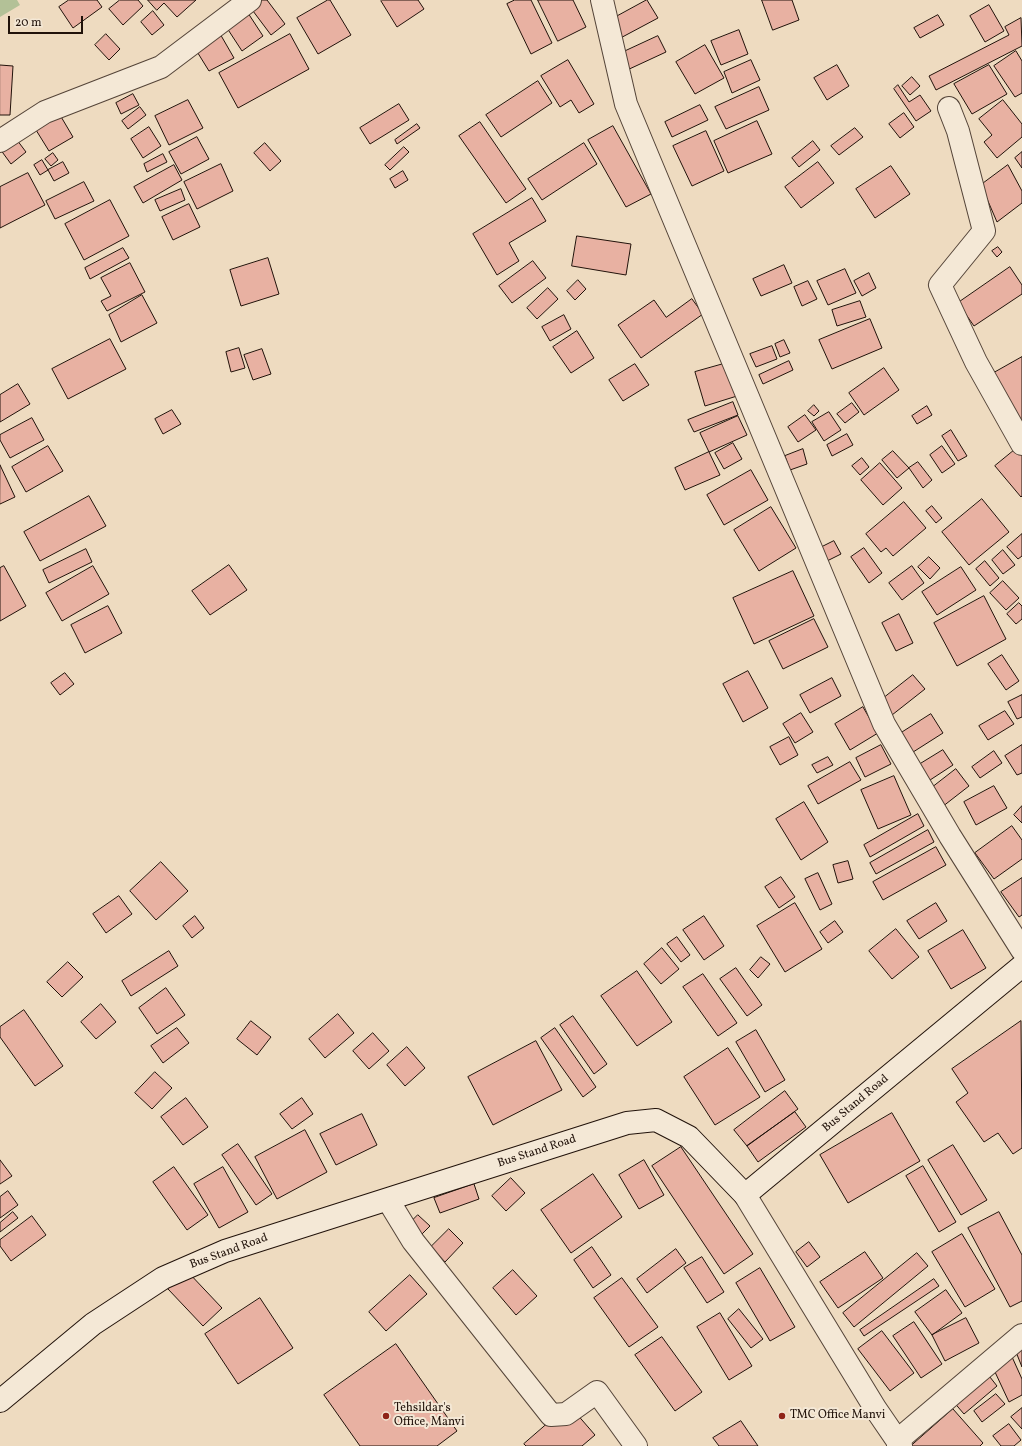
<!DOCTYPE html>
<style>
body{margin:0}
#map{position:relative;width:1022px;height:1446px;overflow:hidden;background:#eedbc0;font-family:Vollkorn,serif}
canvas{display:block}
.scale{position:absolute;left:8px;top:16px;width:75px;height:18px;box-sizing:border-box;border:2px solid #21120a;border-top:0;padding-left:5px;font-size:12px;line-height:14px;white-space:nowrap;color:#21120a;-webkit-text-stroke:3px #f4e8d6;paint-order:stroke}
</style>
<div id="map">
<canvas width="1022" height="1446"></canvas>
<div class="scale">20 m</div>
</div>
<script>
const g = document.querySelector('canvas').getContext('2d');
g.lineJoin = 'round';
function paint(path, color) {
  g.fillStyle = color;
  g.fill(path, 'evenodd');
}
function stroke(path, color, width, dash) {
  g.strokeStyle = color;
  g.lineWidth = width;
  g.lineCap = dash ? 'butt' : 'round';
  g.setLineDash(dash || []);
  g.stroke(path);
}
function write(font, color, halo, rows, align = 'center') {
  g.font = font + ' Vollkorn,serif';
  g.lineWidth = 4;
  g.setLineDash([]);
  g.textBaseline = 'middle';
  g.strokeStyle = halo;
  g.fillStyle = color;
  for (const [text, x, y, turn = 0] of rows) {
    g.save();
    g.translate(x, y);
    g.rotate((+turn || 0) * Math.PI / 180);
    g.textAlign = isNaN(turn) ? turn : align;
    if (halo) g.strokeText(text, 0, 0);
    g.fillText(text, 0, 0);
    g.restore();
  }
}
paint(new Path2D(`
 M0,0H17L20,5L0,17Z`), '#b3c197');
const building = new Path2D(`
 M69,0H97L102,7L73,28L59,7Z
 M120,0H138L143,6L123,25L109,9Z
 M148,0H196L177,17L164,3L157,10Z
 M259,0H267L285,24L271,35L250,7Z
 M328,0H330L351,35L318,54L297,18Z
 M382,0H418L424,9L397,27L381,1Z
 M515,0H531L552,43L531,54L507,4Z
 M538,0H573L586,27L558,41Z
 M647,0L658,18L613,42L603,24Z
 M762,0H792L799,20L773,30Z
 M989,5L1004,31L985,42L970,16Z
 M246,10L263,36L242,51L225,25Z
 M153,11L164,25L152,35L141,22Z
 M938,15L944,25L920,38L914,28Z
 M1021,18L1022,46L936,90L929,76L1009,35L1005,27Z
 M739,30L748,54L721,65L711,41Z
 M219,32L234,58L209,71L196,50Z
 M106,34L120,49L109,60L95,45Z
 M290,34L309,69L238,108L219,73Z
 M658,36L666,52L625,71L617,55Z
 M705,45L724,78L695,94L676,62Z
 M1016,51L1022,61V93L1015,97L994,66Z
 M568,60L594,104L579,113L571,100L560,107L541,76Z
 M751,60L760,80L732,93L724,72Z
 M0,65L13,66L10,115H0Z
 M837,65L849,86L827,100L814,78Z
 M989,65L1007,94L972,114L954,84Z
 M912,77L920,86L910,95L902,86Z
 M538,81L552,103L501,137L486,115Z
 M898,85L909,102L920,95L931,111L916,121L894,89Z
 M759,87L769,110L726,129L715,107Z
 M133,94L139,105L121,114L116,103Z
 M188,100L203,128L169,145L155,116Z
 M1003,100L1022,124V137L997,158L984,142L992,135L979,119Z
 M399,104L409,120L370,144L360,128Z
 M700,105L708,120L672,137L665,122Z
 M140,107L146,115L128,129L122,121Z
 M904,113L914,127L900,138L889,124Z
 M60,115L73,137L49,151L36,130Z
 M757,121L772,154L728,173L714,141Z
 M480,122L526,189L506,203L459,136Z
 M417,124L420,128L397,144L395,140Z
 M613,126L651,194L626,207L588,140Z
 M149,127L161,146L143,158L131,139Z
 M855,128L863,137L839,155L831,146Z
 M706,131L724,171L692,186L673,146Z
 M197,137L209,159L181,174L169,152Z
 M17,140L26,152L11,164L0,149Z
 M813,141L820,150L799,167L792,158Z
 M265,143L281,161L270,171L254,153Z
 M584,143L597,164L542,200L528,179Z
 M404,147L409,152L390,170L385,165Z
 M1022,152V168L1015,158Z
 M53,153L58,160L51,166L45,159Z
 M163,154L167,162L147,172L144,164Z
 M42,160L48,170L40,175L34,165Z
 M63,162L69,173L54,181L48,170Z
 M818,162L834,183L801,208L785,187Z
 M221,164L233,191L197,209L184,182Z
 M174,165L182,180L143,203L134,187Z
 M1008,165L1022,191V203L997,222L981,185Z
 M891,166L910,194L875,218L856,189Z
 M403,171L408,180L395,188L390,179Z
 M28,173L45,205L0,228V187Z
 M84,182L94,201L55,219L46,201Z
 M181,189L185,200L160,211L155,200Z
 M532,198L546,221L509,243L519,261L497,275L473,234Z
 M110,200L129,236L84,260L65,224Z
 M189,204L200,227L173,240L162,217Z
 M577,236L631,244L626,275L572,266Z
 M998,247L1002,252L997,257L992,251Z
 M123,248L129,258L90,279L85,268Z
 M268,258L279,294L241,306L230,270Z
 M533,261L546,278L512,303L499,286Z
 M130,263L145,292L107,311L101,301L111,296L101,278Z
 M784,265L792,283L761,296L753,279Z
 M1010,267L1022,285V294L974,326L958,303Z
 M845,269L856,293L828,305L817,281Z
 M869,273L876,288L862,296L854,281Z
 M578,280L586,289L575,300L567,291Z
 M808,281L817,299L802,306L794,287Z
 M548,288L558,299L537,319L527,308Z
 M142,295L157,323L121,342L109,315Z
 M692,299L703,314L641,358L618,325L654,300L666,317Z
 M860,301L866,317L837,326L832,310Z
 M564,315L571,329L550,341L542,327Z
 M870,319L882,348L832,369L819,340Z
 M577,331L594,358L571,373L553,347Z
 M110,339L126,369L68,399L52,369Z
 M784,340L790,353L780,357L775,344Z
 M772,346L777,359L756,367L750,354Z
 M239,348L245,368L231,372L226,352Z
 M262,349L271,374L253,380L244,355Z
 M1022,357V429L992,374Z
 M789,361L793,370L763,384L759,375Z
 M727,363L737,396L705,406L695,372Z
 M635,364L649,385L623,401L609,380Z
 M884,368L899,390L864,415L849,393Z
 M18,384L30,404L0,422V395Z
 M733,402L738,415L694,432L688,420Z
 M852,403L859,412L845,423L837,414Z
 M814,405L819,411L814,416L808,411Z
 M927,406L932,415L917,424L912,416Z
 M172,410L181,424L163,434L155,419Z
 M829,412L841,430L824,441L812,422Z
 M805,415L816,430L798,442L788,427Z
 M738,416L747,435L709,452L700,433Z
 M32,418L44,440L10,458L0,440V435Z
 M951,430L967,456L958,461L942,436Z
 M847,434L853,445L832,456L827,445Z
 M733,443L742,459L724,469L715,453Z
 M48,446L63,471L26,492L12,467Z
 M942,446L955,464L942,473L930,455Z
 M1017,448L1022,453V496L1021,497L995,466Z
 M803,449L807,464L790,470L785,456Z
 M893,451L909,468L897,478L882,460Z
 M709,452L720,475L685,490L675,468Z
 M862,458L869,467L860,475L852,466Z
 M918,462L932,480L923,488L909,468Z
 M880,463L902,488L883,505L861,480Z
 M0,465L15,497L0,504Z
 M751,470L768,500L724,525L707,495Z
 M89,496L106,526L40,561L24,532Z
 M982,499L1009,532L969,565L942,532Z
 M904,502L926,528L893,556L886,548L881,552L866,534Z
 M932,506L942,518L936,523L926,511Z
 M771,507L796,548L759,571L734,530Z
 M1022,534V556L1018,559L1007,547Z
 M834,541L841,554L823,563L816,550Z
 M864,548L882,573L869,583L851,557Z
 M86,549L92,562L49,583L43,570Z
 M1003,550L1015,565L1003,574L992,560Z
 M929,557L940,568L930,579L918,567Z
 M985,561L999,578L990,586L976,569Z
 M229,565L247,590L210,615L192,591Z
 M4,566L26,606L0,621V568Z
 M93,566L109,594L62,621L46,593Z
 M912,566L924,583L902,600L889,583Z
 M961,567L976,590L937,615L922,592Z
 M793,571L814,616L754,644L733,598Z
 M1003,581L1019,598L1006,610L990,593Z
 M984,596L1006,639L957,666L934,623Z
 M1019,603L1022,606V619L1016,624L1007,614Z
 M108,606L122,633L85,653L71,625Z
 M899,614L913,643L896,651L882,623Z
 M814,619L828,647L783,669L769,641Z
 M1002,655L1019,681L1006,690L988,664Z
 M748,671L768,708L743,722L723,684Z
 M65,673L74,684L60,695L51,683Z
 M913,675L925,689L892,715L880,701Z
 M832,678L841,696L810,713L800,695Z
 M1022,695V717L1017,719L1008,702Z
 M863,707L878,733L850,750L835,724Z
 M1005,711L1014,724L988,740L979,726Z
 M801,713L813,732L795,743L783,724Z
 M931,714L943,733L910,754L898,735Z
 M789,737L798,755L780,765L770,747Z
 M881,745L891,764L865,777L856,758Z
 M1022,745V773L1017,775L1005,756Z
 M943,750L953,765L927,782L917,766Z
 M994,751L1002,763L980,778L972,767Z
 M828,757L833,765L817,773L812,765Z
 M850,762L861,780L818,804L808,786Z
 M956,769L969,786L942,807L929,790Z
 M894,776L911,815L878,829L861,790Z
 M994,786L1007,808L976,825L964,802Z
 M804,802L828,842L801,860L776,819Z
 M1022,806V823L1014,815Z
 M918,814L924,826L870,857L864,845Z
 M1012,826L1022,840V859L994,879L975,853Z
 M928,830L934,842L876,874L870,863Z
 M936,847L946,865L883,900L873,882Z
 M848,861L853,879L838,883L833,865Z
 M161,862L188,891L156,920L130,891Z
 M818,873L832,904L820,910L805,879Z
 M781,877L795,897L779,908L765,887Z
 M1022,878V915L1019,917L1001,892Z
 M119,896L132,914L106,933L93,914Z
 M795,903L822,949L785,972L757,926Z
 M936,903L947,921L919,939L907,921Z
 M195,916L204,928L192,938L183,926Z
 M704,916L724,946L704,960L683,930Z
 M835,921L843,932L828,943L820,932Z
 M896,929L919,957L892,979L869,951Z
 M963,930L986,968L951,989L928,951Z
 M677,937L690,955L681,962L667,944Z
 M662,948L679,969L661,984L644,964Z
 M169,951L178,966L131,996L122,981Z
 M761,957L770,964L758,978L750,970Z
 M68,962L83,977L62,997L47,982Z
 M736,968L762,1005L747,1016L720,979Z
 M637,971L672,1022L637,1046L601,996Z
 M703,974L737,1023L718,1036L683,987Z
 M166,988L185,1015L157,1034L139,1008Z
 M101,1004L116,1022L96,1039L81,1022Z
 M24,1010L63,1066L35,1086L0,1037V1027Z
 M338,1014L354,1033L325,1058L309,1039Z
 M573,1016L607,1064L594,1074L560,1025Z
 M251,1021L271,1037L257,1055L237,1039Z
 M1021,1021L1022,1148L1013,1154L998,1133L984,1142L956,1102L968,1093L952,1069Z
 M177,1028L189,1043L163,1063L151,1046Z
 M555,1028L596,1087L583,1097L541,1038Z
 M756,1030L785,1080L765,1092L736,1042Z
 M373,1033L389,1051L369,1069L353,1051Z
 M536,1041L562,1090L493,1125L468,1077Z
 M407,1047L425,1068L405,1086L387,1065Z
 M728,1048L760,1097L715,1125L684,1077Z
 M155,1072L172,1088L152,1109L135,1093Z
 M785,1091L798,1109L747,1146L734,1130Z
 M186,1098L208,1127L183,1145L161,1117Z
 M302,1098L313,1114L292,1129L280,1114Z
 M795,1112L806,1127L758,1162L747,1146Z
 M892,1113L920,1161L848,1203L820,1155Z
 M362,1114L377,1145L336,1165L320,1134Z
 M305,1130L327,1172L277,1199L255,1157Z
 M238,1144L272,1194L256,1205L222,1155Z
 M953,1145L987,1200L961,1215L928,1160Z
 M681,1147L753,1254L724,1274L652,1166Z
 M0,1160L12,1176L0,1184Z
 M644,1160L664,1195L639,1209L619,1175Z
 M923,1166L956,1222L939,1232L906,1176Z
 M174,1167L208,1215L187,1230L153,1182Z
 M223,1167L248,1212L219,1228L194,1184Z
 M593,1174L622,1217L571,1253L541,1210Z
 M511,1178L525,1193L506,1211L492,1196Z
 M474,1184L479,1199L440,1213L434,1198Z
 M8,1191L18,1205L0,1218V1197Z
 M13,1212L18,1218L0,1232V1223Z
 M999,1212L1022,1255V1301L1010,1307L968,1228Z
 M418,1215L430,1226L415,1241L403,1230Z
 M32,1216L46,1235L11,1261L0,1246V1240Z
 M449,1229L463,1243L445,1262L431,1247Z
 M962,1234L995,1289L965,1307L932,1252Z
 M809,1242L820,1257L807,1267L796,1252Z
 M592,1247L611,1275L593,1288L574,1260Z
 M676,1249L686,1263L647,1293L637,1279Z
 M865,1252L883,1278L838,1308L820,1282Z
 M917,1253L928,1266L854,1327L843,1313Z
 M702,1257L724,1292L707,1303L684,1268Z
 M760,1268L795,1327L770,1341L736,1283Z
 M513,1270L537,1296L516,1315L493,1288Z
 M187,1271L222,1308L203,1326L168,1289Z
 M410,1275L427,1294L386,1331L369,1312Z
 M622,1278L658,1327L629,1347L594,1298Z
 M934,1279L939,1286L864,1336L860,1330Z
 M946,1290L962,1313L932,1335L915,1312Z
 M260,1298L293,1348L238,1384L205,1334Z
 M739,1309L763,1339L751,1348L728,1319Z
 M720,1313L752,1366L729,1380L697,1327Z
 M966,1318L979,1343L945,1361L932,1335Z
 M914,1322L942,1364L921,1378L893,1336Z
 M882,1331L914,1373L890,1391L858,1349Z
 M662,1337L702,1392L675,1411L635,1355Z
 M1022,1338V1367L1012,1342Z
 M396,1344L457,1431L437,1446H360L324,1395Z
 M1008,1348L1022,1379V1395L1009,1402L988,1357Z
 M986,1372L997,1386L964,1414L952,1400Z
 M996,1394L1005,1404L982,1422L974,1411Z
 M569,1405L595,1435L582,1446H526L524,1444Z
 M1022,1408V1429L1011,1417Z
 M953,1409L983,1443L980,1446H911Z
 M741,1421L758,1446H719L713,1438Z
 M1009,1424L1021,1440L1014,1446H1001L993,1436Z`);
paint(building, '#e8b1a2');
stroke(building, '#21120a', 1);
const minor = new Path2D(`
 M949,108L958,131L984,231L940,285L976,362L1022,444
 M0,141L45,112L161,67L250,0
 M388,1200L413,1241L551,1415L566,1414L597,1392L636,1446
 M898,1446V1440L1022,1335`);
const tertiary = new Path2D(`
 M602,0L626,104L884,724L950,836L1022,950
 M745,1195L875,1408L901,1446`);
const secondary = new Path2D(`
 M0,1401L93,1324L163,1278L225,1251L627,1123L656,1120L689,1137L745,1195L1022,966`);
stroke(minor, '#544438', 24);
stroke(tertiary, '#544438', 24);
stroke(secondary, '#21120a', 24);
stroke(minor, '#f4e8d6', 22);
stroke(tertiary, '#f4e8d6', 22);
stroke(secondary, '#f4e8d6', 22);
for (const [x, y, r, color] of [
 [386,1416,4,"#8f2418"],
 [782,1416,4,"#8f2418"]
]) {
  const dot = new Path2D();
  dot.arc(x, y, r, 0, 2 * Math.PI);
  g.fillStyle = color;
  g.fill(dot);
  stroke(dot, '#f4e8d6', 1.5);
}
write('12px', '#21120a', '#f4e8d6', [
 ["Bus Stand Road",856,1104,-40],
 ["Bus Stand Road",537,1152,-18],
 ["Bus Stand Road",229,1252,-20]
]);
write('12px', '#21120a', '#f4e8d6', [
 ["Tehsildar's",394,1409],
 ["Office, Manvi",394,1423],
 ["TMC Office Manvi",790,1416]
], 'left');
</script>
